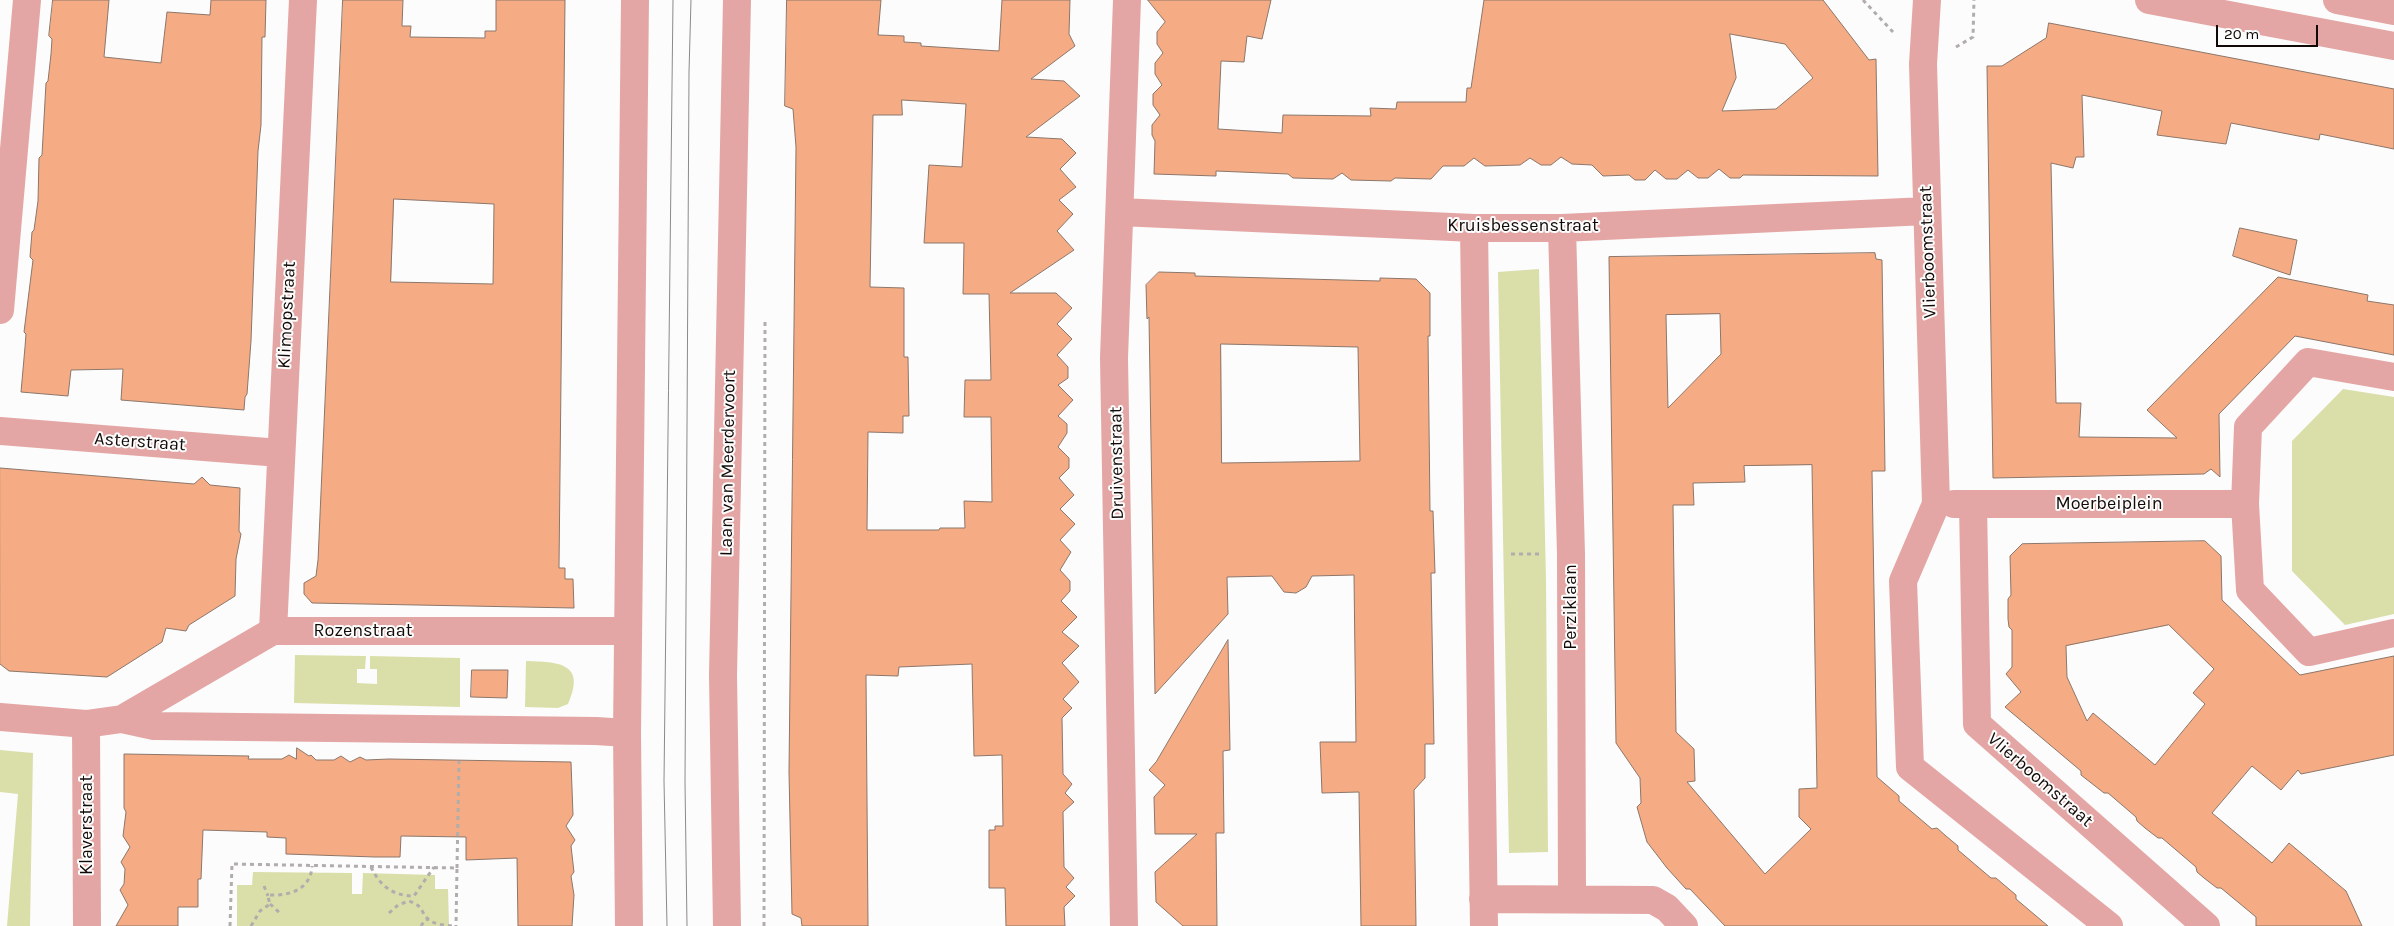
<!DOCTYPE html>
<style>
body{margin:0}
#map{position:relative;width:2394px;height:926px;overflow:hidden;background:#fcfcfc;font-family:Karla,sans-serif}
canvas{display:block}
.scale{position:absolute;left:2216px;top:25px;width:102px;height:22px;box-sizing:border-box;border:2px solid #110906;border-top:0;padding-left:6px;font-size:15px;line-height:18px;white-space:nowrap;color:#110906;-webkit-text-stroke:4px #fcfcfc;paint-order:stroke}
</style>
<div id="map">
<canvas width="2394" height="926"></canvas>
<div class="scale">20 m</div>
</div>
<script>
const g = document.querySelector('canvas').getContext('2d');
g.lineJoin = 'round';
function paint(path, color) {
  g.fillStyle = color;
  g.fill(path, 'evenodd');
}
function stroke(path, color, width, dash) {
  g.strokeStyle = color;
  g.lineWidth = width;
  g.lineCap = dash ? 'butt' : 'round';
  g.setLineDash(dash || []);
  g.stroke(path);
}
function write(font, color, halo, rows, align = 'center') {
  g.font = font + ' Karla,sans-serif';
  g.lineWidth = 4;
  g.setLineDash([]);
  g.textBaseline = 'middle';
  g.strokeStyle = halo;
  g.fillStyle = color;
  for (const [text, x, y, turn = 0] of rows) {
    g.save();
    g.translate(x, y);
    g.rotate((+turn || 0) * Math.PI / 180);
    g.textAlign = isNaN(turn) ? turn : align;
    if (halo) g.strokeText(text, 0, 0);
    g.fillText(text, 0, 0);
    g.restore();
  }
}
paint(new Path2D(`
 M1539,269L1546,581L1548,852L1509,853L1498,272Z
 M2343,389L2394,397V614L2345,625L2292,571V441Z
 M295,655L366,656L365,669H357V683L377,684V669H370V656L460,658V707L294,703Z
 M526,661C557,662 587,662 568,704L558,708L525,707Z
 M0,750L33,753L30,926H7L18,794L0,792Z
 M253,872L352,873V894H362L363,873L435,875V889H448L449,926H237V885H252Z`), '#dadfa9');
const building = new Path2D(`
 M53,0H109L104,57L161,63L167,12L210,15L211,0H266L265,37H262L261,125L258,151L251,341L247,394L245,397L244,410L121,400L123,369L71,370L68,396L21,392L25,347L26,334L24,332L33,260L30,257L32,232L34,230L38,201L39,158L42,155L46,83L48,81L51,54L52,39L49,36Z
 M343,0H403L402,26H411L410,37L485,38V31H496V0H565L559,568H565V579H573L574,608L312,603L304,594V583L316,576L318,560ZM394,199L494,204L493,284L391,282Z
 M787,0H881L878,35L904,36V42L921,43V46L999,51L1002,0H1070L1069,34L1075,46L1031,79L1064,81L1080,96L1026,137L1062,139L1076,153L1060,169L1076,187L1059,200L1073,214L1057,231L1074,250L1010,293H1056L1072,308L1057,324L1072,339L1057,355L1068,367V378L1058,385L1073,400L1058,416L1067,424V433L1058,447L1069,458V468L1059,478L1074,495L1060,509L1075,524L1060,540L1071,552L1060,570L1070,581V591L1061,601L1077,617L1062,632L1079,646L1062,663L1079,682L1063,699L1072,708L1062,718L1063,774L1072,784L1065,793L1074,802L1063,812L1064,867L1074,878L1066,887L1075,896L1064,907L1065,926H1006L1005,888H989V830H995V826H1003L1002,755L974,756L972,664L899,667L898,676L866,675L868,926H802L801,918L792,914L789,772L796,147L793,109L785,106ZM902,100L966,104L962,167L929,165L924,243H964L963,294H989L991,380H965L964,417H991L992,502L964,501L965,528H940L939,530H867L868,432L903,433V416H909L908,357H904V288L870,287L873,115H902Z
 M1148,0H1271L1262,39L1247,36L1244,62L1221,61L1218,129L1282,133L1283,115L1371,116L1370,108L1396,109L1397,102H1466L1467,88H1471L1484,0H1823L1869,60L1876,59L1878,176L1743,175L1740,178H1730L1719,169L1708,178H1698L1688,170L1677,179H1666L1655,170L1645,180H1635L1629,175L1603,176L1592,165L1572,164L1561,157L1551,165H1541L1530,158L1520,165L1485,166L1474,158L1464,166H1443L1431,179L1395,178L1391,181L1351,180L1342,173L1333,179L1293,178L1288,174L1216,171V176L1154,174L1155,141L1152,135V125L1160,115L1153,105V94L1162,85L1155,74V63L1163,53L1157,44V32L1165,22ZM1730,34L1785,44L1813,78L1776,109L1722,111L1736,78Z
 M2049,23L2394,89V149L2320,134L2319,140L2231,123L2226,144L2157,135L2162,111L2082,95L2084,157H2076L2073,168L2051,163L2056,403H2081L2079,437L2177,438L2147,410L2278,277L2368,295L2367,301L2394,305V355L2295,336L2219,414L2220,477L2211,469L2204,474L1993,478L1987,66H2002L2046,38Z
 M2240,228L2297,240L2290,275L2233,256Z
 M1875,253L1876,259L1882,260L1885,471H1872L1877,777L1899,796V801L1932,829L1937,828L1946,836L1958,846V850L1991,878H1996L2003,884L2016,895V899L2048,926H1725L1690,889H1686L1667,868L1647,842L1637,807L1641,803L1640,778L1616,743L1609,257ZM1720,314L1721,354L1668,408L1666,315ZM1812,465L1817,788L1799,789V817L1811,829L1765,874L1687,782L1695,781L1694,749L1676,732L1673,505H1694L1693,483L1745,482L1744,466Z
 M1159,272L1195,273V276L1380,281V278L1416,279L1430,293V336H1428L1430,511H1433L1435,573H1431L1434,744H1425V778L1414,790L1416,926H1361L1359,792L1322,793L1320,742H1356L1354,575L1312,576L1306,587L1296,593L1284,592L1272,576L1227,577L1228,614L1155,694L1149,317L1147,319L1146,285ZM1221,344L1358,347L1360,461L1222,463Z
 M0,468L194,484L202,477L210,485L240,488L239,531L241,534L236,559L235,596L189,625L186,631L166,628L162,642L107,677L9,671L0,664Z
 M2205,541L2221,556L2222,600L2300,675L2394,656V755L2301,774L2298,770L2281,790L2252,766L2212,813L2272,863L2289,843L2346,891L2362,926H2256V917L2221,888H2217L2204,878L2197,872L2196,867L2162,838H2158L2145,828L2137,821L2136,817L2108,793H2104L2081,775V771L2005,707L2021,692L2006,674L2012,667V630L2009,627L2008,619V599L2011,595L2010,556L2022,544ZM2169,625L2214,669L2193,693L2205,704L2155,765L2093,713L2087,721L2067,677L2066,646Z
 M1228,640L1230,750L1223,751L1224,833H1216L1217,926H1183L1156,902L1155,872L1197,834H1155L1154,797L1165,785L1149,770L1156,762Z
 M472,670H508L507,698L471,697Z
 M297,748L309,756L311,755L316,760H334L341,756L350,762L360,757L366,760L389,759L571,762L573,815L566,826L575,840L571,846L574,872L571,876L574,895L572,926H518L517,858L466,860V837L401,836L400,857H375L286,854V838L267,837V832L203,830L201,879H198V907H178V926H116L128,905L120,890L124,884L125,869L121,862L130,847L123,836L126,812L124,808V754L249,756L248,759H282L289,755L296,759Z`);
paint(building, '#f5ac84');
stroke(building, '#8c766a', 1);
stroke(new Path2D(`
 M1863,0L1893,32
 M1956,47L1973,37L1974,0
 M1511,554H1540
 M371,867C380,886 393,896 414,896L434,867
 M457,868L459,761
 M264,886L268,896
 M270,904L281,914
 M389,913L398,905L409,901C424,906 420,912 429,920C436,925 445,925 453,926
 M230,926L232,864L457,868L456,926
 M251,926L260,911L270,904L268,897L270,895C290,896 311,889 312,866
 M421,926L425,920L429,919
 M764,926L765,319`), '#b0adac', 3, [4, 4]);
stroke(new Path2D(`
 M1927,0L1923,64L1936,504L1903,581L1910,767L2109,926
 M2149,0L2394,46
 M2337,0L2394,11
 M1120,212L1474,228H1562L1926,211
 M1474,228L1484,926
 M1562,228L1571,554L1572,898
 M0,310L27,0
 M2394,377L2308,362L2248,427L2245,504L2250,590L2309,652L2394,633
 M0,431L280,453
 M1954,504H2245
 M1973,504L1977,724L2206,926
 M273,631L303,0
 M0,717L86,724L122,719L154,726L596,731L627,733
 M122,719L273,631H628
 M86,724L87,926
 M1483,899L1653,900L1667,908L1684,926
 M629,926L627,733L635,0
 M727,926L723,675L737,0
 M1124,926L1114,358L1127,0`), '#e3a6a5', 28);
stroke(new Path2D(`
 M667,926L664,781L673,0
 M687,926L685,782L689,72L691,0`), '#8d8988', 1);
write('18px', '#110906', '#fcfcfc', [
 ["Kruisbessenstraat",1523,226],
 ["Vlierboomstraat",1928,252,-92],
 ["Klimopstraat",287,315,-87],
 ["Asterstraat",140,442,4],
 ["Laan van Meerdervoort",728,463,-89],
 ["Druivenstraat",1117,463,-91],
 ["Moerbeiplein",2109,504],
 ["Perziklaan",1571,607,-90],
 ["Rozenstraat",363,631],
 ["Vlierboomstraat",2040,780,41],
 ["Klaverstraat",87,825,-90]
]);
</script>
